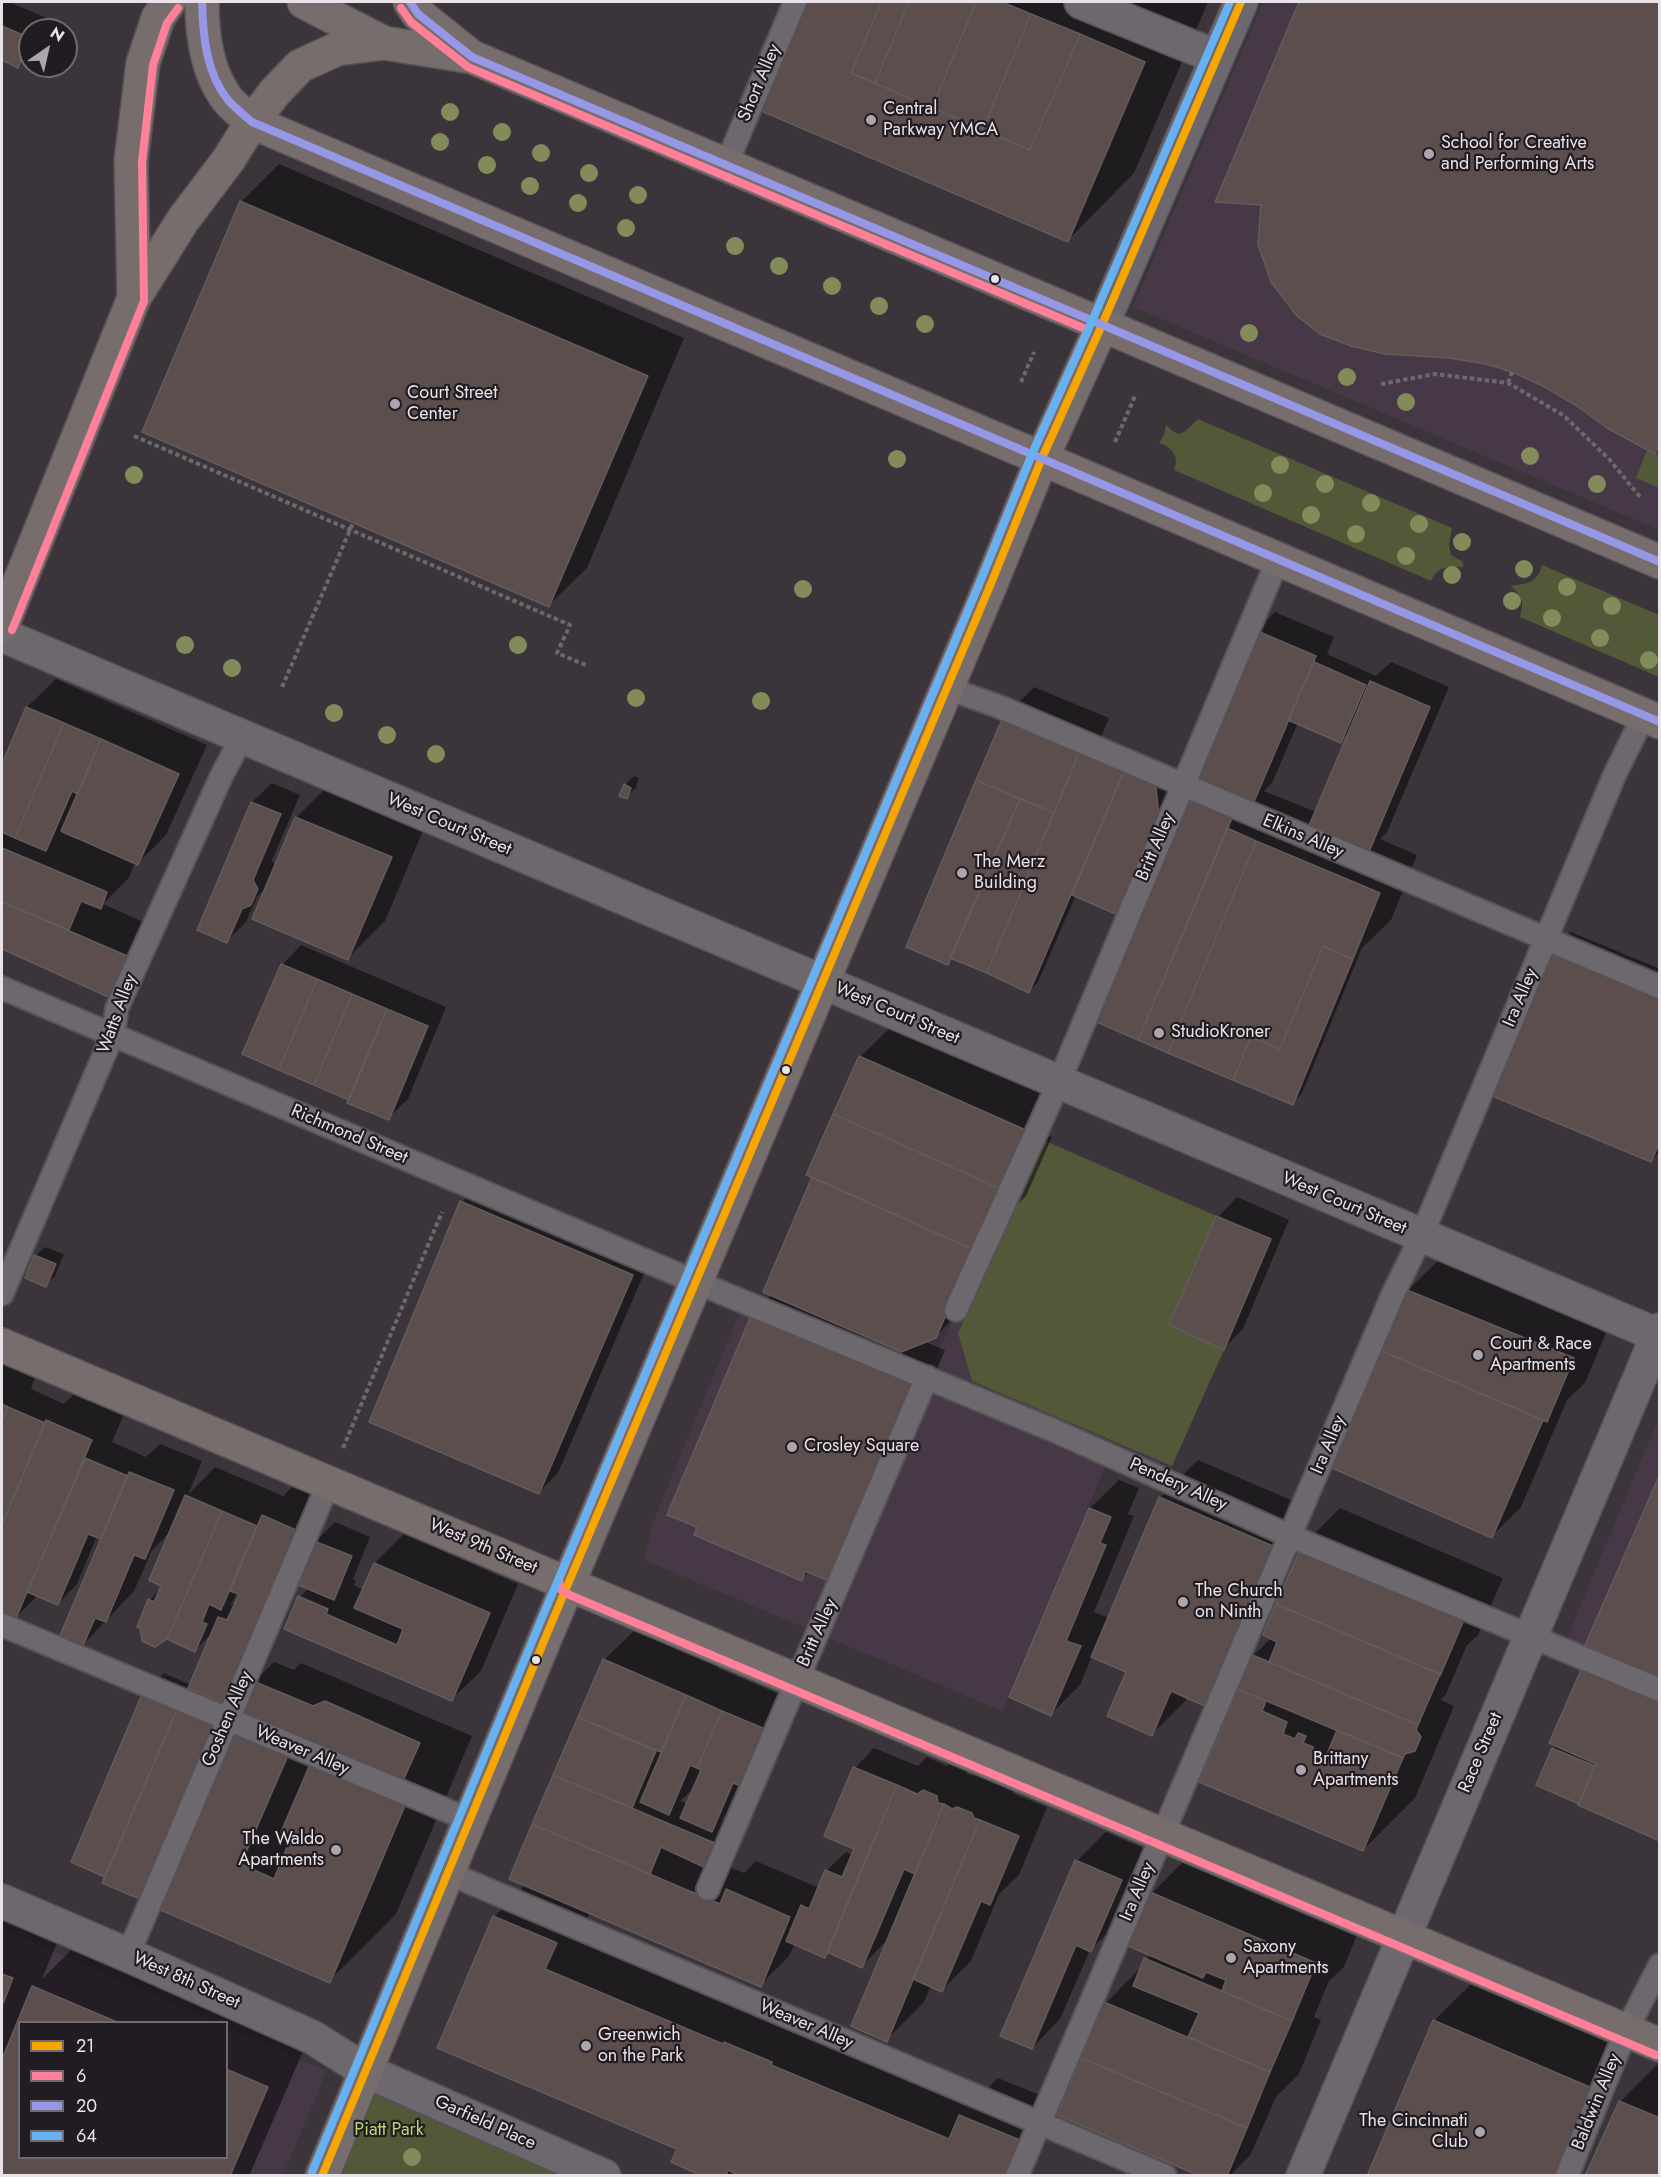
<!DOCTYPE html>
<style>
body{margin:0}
#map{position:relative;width:1661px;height:2177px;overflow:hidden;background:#3b353b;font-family:Jost,sans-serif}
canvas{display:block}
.frame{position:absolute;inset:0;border:3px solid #e9e2e9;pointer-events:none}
.legend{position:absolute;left:18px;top:2021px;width:210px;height:138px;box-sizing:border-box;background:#211c21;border:2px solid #716b71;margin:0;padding:8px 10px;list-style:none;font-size:18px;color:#e9e2e9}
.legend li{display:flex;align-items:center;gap:12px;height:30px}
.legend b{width:30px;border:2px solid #716b71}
.north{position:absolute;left:18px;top:18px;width:60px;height:60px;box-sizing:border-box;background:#211c21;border:2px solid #716b71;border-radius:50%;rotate:34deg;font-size:16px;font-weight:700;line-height:24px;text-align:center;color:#e9e2e9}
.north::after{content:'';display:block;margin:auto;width:21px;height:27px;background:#aca5ac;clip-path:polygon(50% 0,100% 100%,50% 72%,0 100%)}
</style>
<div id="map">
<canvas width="1661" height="2177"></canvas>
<div class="frame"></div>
<ul class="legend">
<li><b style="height:8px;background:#f7a600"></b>21</li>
<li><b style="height:8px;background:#ff8098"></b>6</li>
<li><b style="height:8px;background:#9797e8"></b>20</li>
<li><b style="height:8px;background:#66b1f2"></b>64</li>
</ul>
<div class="north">N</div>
</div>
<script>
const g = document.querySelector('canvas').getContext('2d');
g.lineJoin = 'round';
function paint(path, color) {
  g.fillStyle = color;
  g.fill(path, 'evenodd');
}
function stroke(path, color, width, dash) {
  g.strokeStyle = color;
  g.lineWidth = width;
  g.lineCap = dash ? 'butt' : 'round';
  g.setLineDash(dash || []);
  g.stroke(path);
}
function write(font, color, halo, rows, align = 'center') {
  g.font = font + ' Jost,sans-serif';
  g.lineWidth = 4.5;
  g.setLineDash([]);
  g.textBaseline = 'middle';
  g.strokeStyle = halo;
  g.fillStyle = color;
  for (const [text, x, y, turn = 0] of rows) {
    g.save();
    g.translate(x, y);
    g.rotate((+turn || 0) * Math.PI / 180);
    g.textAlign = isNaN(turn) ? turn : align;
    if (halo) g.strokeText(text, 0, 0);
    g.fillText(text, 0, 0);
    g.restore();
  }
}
paint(new Path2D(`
 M1263,2H1659V530L1133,307Z
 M1035,1136L1271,1239L1166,1480L1110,1455L1002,1711L644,1560L653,1522L744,1302L927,1377Z
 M1659,1417V1684L1565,1643Z
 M2,1929L216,2022H20V2158H226L227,2027L327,2071L283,2175H2Z`), '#463847');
paint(new Path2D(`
 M1198,419L1452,528L1449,544L1451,555L1463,562V567C1449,567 1437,566 1431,581L1174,470C1180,457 1172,447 1159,443L1164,435L1166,424C1180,442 1185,431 1198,419Z
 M1647,450L1659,456V488L1636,478Z
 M1542,565L1659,615V677L1520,617C1524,602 1523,596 1510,586C1526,584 1538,583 1542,565Z
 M1043,1140L1216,1216L1170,1325L1224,1350L1172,1466L972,1381L958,1333Z
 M366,2071L604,2176H322Z`), '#525838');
paint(new Path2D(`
 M2,2H9L49,19L44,30H30V53L17,66L2,59Z
 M806,2H1208L1134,173L1068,240L761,109Z
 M1300,2H1660V447L1654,452L1263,203L1217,200Z
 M279,164L684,338L587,568L549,605L241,202Z
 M1275,612L1334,637L1327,654L1376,676L1391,662L1449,687L1387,832L1380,839L1417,855L1391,920L1362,948L1302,1093L1293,1103L1094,1020L1256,631ZM1298,723L1340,741L1350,732L1316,812L1264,791L1272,783Z
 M56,679L207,745L166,835L138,863L135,862L129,878L103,904L159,929L113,997L2,947V768L27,707ZM64,830L78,836L76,839L62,833Z
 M1034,687L1109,718L1099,742L1164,770L1168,805L1127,904L1076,895L1038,982L1029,992L953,958L948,963L908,946L1005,716Z
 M634,776L639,778L636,788L626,797L625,785Z
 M334,780L428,819L385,921L348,958L267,887L257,897L246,922L227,941L199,929L252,802L272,783L300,795L272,860L275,866L296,818Z
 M1571,932L1660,969V1152L1651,1160L1552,951Z
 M301,945L446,1007L408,1099L388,1118L282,965Z
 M898,1020L1064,1093L1045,1134L1052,1137L1026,1196L993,1229L955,1317L935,1337L923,1341L945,1350L861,1552L809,1571L801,1579L754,1312L772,1294L860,1057ZM875,1062L884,1066L882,1068L875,1065Z
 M481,1183L652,1255L558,1473L539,1492L462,1202Z
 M1237,1197L1289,1220L1243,1329L1224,1348L1218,1217Z
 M45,1247L64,1254L55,1276L45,1285L35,1256Z
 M1446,1253L1611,1321L1585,1383L1567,1400L1521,1507L1492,1536L1383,1351L1408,1290Z
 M2,1363L35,1377L31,1389L64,1404L85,1383L129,1402L112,1442L146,1457L160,1444L202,1461L188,1495L215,1467L283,1496L301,1479L335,1493L313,1544L335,1522L370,1537L353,1579L356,1580L354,1585L364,1590L375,1563L404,1534L518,1584L481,1671L452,1699L286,1628L300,1597L309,1588L297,1582L255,1681L274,1662L294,1670L301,1663L472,1736L396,1914L329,1981L158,1908L145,1693L164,1673L191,1685L214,1631L195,1650L150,1600L161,1588L172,1530L152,1550L134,1591L82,1646L105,1533L97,1536L77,1584L58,1604L38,1595L16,1617L2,1610ZM237,1592L241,1593L238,1599L230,1607Z
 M1198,1460L1312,1509L1189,1697L1152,1734L1128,1672L1092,1656L1080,1685L1051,1714L1011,1697L1090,1508L1119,1480L1139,1488L1128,1514L1134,1516L1094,1612L1109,1618L1160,1498Z
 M1340,1508L1503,1578L1478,1635L1467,1645L1446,1694L1441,1700L1454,1706L1415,1798L1363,1850L1201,1781L1253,1656L1272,1637L1303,1545ZM1255,1655L1268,1660L1266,1663L1254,1658Z
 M642,1623L722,1657L718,1668L793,1700L740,1801L722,1819L735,1825L712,1860L744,1873L756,1861L819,1888L826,1871L846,1852L853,1855L856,1848L826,1835L855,1768L874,1748L918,1766L927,1757L947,1766L953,1762L965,1767L967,1774L974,1776L982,1768L1016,1783L1012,1793L1047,1807L1019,1875L999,1894L971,1961L942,1990L931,1985L924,2002L886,2040L888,1939L862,1966L829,1952L824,1956L795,1943L789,1956L760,1985L590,1912L582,1932L978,2098L998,2078L1057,2102L1026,2176H745L734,2171L730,2176H706L679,2148L494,1917L526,1884L511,1878L604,1660ZM695,1787L687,1804L680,1801Z
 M1585,1664L1660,1839L1553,1749L1557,1745Z
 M1106,1832L1150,1851L1120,1921L1090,1950L1060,2019L1032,2048L1077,1861Z
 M1204,1841L1367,1911L1344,1967L1329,1981L1314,2017L1321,2020L1299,2074L1276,2097L1251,2154L1230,2176H1204L1106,2003L1142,1966L1151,1954L1152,1893Z
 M2,1900L64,1926L42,1979L71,1950L304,2049L249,2176H2ZM20,2022H226V2158H20Z
 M1472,1983L1628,2050L1576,2176H1369L1434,2021Z
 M1658,2064L1660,2176H1587L1621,2101Z`), '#0007');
const building = new Path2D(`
 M805,2H881L851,73L1030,150L1080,34L1145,62L1068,242L759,110Z
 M881,2H909L875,83L851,73Z
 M909,2H976L932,108L875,83Z
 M976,2H1002L1031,14L983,129L932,108Z
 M1299,2H1660V440L1655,454L1607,428L1577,406L1543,386L1512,372L1486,364L1449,358L1385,354L1351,346L1320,334L1297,316L1271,282L1258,244L1261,205L1215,202Z
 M1031,14L1080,34L1030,150L983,129Z
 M2,26L30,38L18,68L2,60Z
 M240,201L648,376L549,607L142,432Z
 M1255,630L1316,656L1253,804L1192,778Z
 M1314,662L1366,685L1341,743L1288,720Z
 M1370,681L1430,707L1368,854L1308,828Z
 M26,707L64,723L15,838L2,832V764Z
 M1004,715L1081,748L1054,813L976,780Z
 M64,723L101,739L78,794L72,791L46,851L15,838Z
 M101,739L179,774L138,865L61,831Z
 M1081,748L1126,766L1029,993L987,973Z
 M1126,766L1155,779L1159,816L1118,915L1072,895Z
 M976,780L1020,799L948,965L906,947Z
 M624,784L631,788L627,799L619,796Z
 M1188,792L1235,811L1138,1040L1092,1020Z
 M1020,799L1054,813L987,973L950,958Z
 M251,802L281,814L253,880L258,889L251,905L242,909L227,943L197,930Z
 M295,817L392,857L348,960L252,919Z
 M1227,828L1256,841L1168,1053L1138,1040Z
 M1256,841L1380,893L1353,959L1323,946L1280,1049L1251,1037L1233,1080L1168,1053Z
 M2,848L107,892L101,909L81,901L69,930L2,902Z
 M2,902L132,958L113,999L2,949Z
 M1323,946L1353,959L1293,1105L1233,1080L1251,1037L1280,1049Z
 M1551,950L1660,996V1142L1651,1162L1490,1095Z
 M281,964L317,979L279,1070L242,1054Z
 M317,979L352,994L314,1085L279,1070Z
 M352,994L387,1009L349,1100L314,1085Z
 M387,1009L428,1026L389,1120L347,1103Z
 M859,1056L1028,1131L1001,1189L833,1114Z
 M833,1114L1001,1189L974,1250L806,1175Z
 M812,1177L974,1250L936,1338L901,1352L763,1292Z
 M460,1201L633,1275L539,1494L369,1422Z
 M1216,1216L1271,1239L1224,1350L1169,1325Z
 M34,1255L56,1264L46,1287L25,1278Z
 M1407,1290L1574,1358L1547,1422L1382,1351Z
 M753,1311L917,1379L832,1582L805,1571L802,1581L694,1535L697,1527L667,1515Z
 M1382,1351L1543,1420L1492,1538L1332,1468Z
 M2,1404L8,1407L2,1421Z
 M8,1407L45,1423L2,1525V1421Z
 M46,1420L92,1440L16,1618L2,1612V1525Z
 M85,1458L128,1476L101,1539L88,1534L58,1605L27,1592Z
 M129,1472L174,1490L145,1559L134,1555L106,1622L95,1618L82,1648L59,1638Z
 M1660,1474V1677L1585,1645Z
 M185,1495L222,1511L167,1639L155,1647L142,1641L140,1628L137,1627L148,1599L154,1602L161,1586L149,1580Z
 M1159,1497L1275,1547L1207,1707L1171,1691L1152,1736L1107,1716L1126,1672L1091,1657Z
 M1089,1508L1111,1517L1100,1543L1106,1545L1066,1641L1081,1646L1051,1716L1009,1697Z
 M222,1511L257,1526L221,1610L209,1604L202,1622L207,1624L195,1652L167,1639Z
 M262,1515L298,1531L224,1704L188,1688L218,1617L227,1620L239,1594L230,1591Z
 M314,1541L352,1556L334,1600L296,1584Z
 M1302,1545L1466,1615L1440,1676V1674L1276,1604Z
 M374,1563L490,1613L452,1701L284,1629L298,1596L328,1609L326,1614L397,1645L403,1629L354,1608Z
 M1276,1604L1440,1674L1418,1725L1269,1662L1277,1642L1263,1635Z
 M1252,1655L1418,1725L1416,1730L1421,1737L1415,1751L1405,1754L1403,1758L1238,1689Z
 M603,1659L686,1695L661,1752L578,1717Z
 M1584,1663L1660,1695V1841L1578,1805L1596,1764L1549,1743Z
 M253,1681L313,1706L325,1701L420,1743L402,1783L239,1712Z
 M1238,1689L1266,1701L1262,1711L1287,1722L1283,1734L1295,1739L1298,1733L1306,1736L1303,1743L1313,1747L1317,1757L1327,1754L1337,1730L1403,1758L1363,1851L1199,1782Z
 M143,1692L178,1707L105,1877L71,1862Z
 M686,1695L722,1711L697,1768L690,1765L669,1815L640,1802Z
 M178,1707L217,1724L142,1900L102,1883Z
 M722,1711L765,1729L741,1786L733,1783L712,1832L680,1818L701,1770L697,1768Z
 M578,1717L656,1751L632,1808L553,1775Z
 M233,1729L289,1753L241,1864L274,1879L291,1837L281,1832L311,1762L406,1803L330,1983L156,1908Z
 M1552,1748L1595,1766L1579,1804L1536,1785Z
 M853,1767L897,1785L825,1958L786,1941L801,1905L809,1909L825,1870L842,1877L854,1849L824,1836Z
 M553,1775L717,1844L706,1868L661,1847L650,1874L532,1824Z
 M897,1785L917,1794L923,1790L937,1796L938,1803L944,1804L915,1874L904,1869L862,1968L827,1952Z
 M944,1804L952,1809L957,1807L972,1813L974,1818L980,1820L887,2042L851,2026Z
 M980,1820L1019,1836L990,1905L981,1901L942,1992L913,1979Z
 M532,1824L720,1904L726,1889L790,1917L761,1987L509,1879Z
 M1075,1860L1122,1880L1091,1952L1076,1945L1032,2049L1000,2036Z
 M1150,1892L1316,1963L1292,2021L1222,1991L1226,1980L1206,1972L1203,1978L1128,1946Z
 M493,1916L557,1943L545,1969L723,2044L724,2042L772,2062L771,2065L949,2139L959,2115L1020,2140L1005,2176H741L728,2170L726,2176H702L671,2162L677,2149L437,2048Z
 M1144,1958L1292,2021L1270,2072L1188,2037L1199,2013L1133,1986Z
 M2,1974L13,1978L2,2006Z
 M32,1986L117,2022H20V2158H226V2069L268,2087L230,2176H2V2059Z
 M1104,2002L1270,2072L1247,2128L1081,2058Z
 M1433,2020L1592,2088L1555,2176H1367Z
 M1081,2058L1247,2128L1227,2176H1200L1057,2115Z
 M1619,2101L1660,2118V2176H1585Z`);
paint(building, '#5b4e4d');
stroke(building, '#625c5d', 1.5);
const service = new Path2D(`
 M726,165L795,2
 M947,688L1000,707L1660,987
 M2,988L696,1282L1055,1431L1290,1536L1660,1690
 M986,1244L1059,1082L1278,559
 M2,1294L113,1034L117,1008L221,777L242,737
 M956,1310L992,1230
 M2,1625L470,1820
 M448,1873L1165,2176
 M708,1889L927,1377
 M128,1955L329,1482
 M1017,2176L1393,1294L1421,1237L1615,774L1644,715
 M1567,2176L1626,2031L1660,1965`);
const minor = new Path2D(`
 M1081,2L1217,57
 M366,2071L604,2176`);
const tertiary = new Path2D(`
 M1102,325L1241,2
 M2,635L1660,1336
 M2,1901L128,1955L312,2037L366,2071
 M1303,2176L1660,1330`);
const primary = new Path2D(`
 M202,2C202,34 206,69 225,96C231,106 244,114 252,122L1660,722
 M304,2L384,43
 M410,2L418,14L468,54
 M134,298L131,161L143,63L158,18L169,2
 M2,626L134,298L183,220L229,159L252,122L275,92L300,66L337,49L384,43L472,57L1660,562
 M2,1345L1660,2045
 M322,2176L549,1629L990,586L1042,458L1102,325`);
stroke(service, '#565156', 26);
stroke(minor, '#565156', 36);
stroke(tertiary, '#565156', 36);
stroke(primary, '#565156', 36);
stroke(new Path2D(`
 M1021,382L1034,352
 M1508,383L1512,372
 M1381,384L1435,374L1508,383L1563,415L1609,459L1640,497
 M134,436L570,625L557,653L588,666
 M1115,442L1135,396
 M282,687L353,523
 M343,1448L442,1212`), '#6c696c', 4, [4.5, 3]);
stroke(service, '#6d686d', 22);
stroke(minor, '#6d686d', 33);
stroke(tertiary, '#6d686d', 33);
stroke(primary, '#766d6c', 33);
stroke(new Path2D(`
 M322,2176L549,1629L990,586L1042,458L1102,325L1241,2`), '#f7a600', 8);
stroke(new Path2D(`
 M401,8L411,22L468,67L1088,330L1032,454L980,582L559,1579L560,1589L565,1593L1656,2055
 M12,630L144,301L142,162L153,65L167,23L178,8`), '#ff8098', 8);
stroke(new Path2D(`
 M202,2C203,36 206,73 228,100C235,108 244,115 252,122L1660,722
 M410,2L418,14L472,57L1660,562`), '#9797e8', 8);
stroke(new Path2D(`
 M312,2172L539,1625L980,582L1032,454L1092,321L1230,2`), '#66b1f2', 8);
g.fillStyle = '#838b5a';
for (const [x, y] of [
 [450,112],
 [502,132],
 [440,142],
 [541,153],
 [487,165],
 [589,173],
 [530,186],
 [638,195],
 [578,203],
 [626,228],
 [735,246],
 [779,266],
 [832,286],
 [879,306],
 [925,324],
 [1249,333],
 [1347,377],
 [1406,402],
 [1530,456],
 [897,459],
 [1280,465],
 [134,475],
 [1325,484],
 [1597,484],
 [1263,493],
 [1371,503],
 [1311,515],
 [1419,524],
 [1356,534],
 [1462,542],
 [1406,556],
 [1524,569],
 [1452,575],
 [1567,587],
 [803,589],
 [1512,601],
 [1612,606],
 [1552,618],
 [1600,638],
 [185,645],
 [518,645],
 [1649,660],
 [232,668],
 [636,698],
 [761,701],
 [334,713],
 [387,735],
 [436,754],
 [412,2157]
]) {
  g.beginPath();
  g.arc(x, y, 9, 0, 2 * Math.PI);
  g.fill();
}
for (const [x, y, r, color] of [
 [871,120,6,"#aca5ac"],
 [1429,154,6,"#aca5ac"],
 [995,279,5,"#e9e2e9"],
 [395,404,6,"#aca5ac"],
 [962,873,6,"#aca5ac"],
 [1159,1033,6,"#aca5ac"],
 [786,1070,5,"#e9e2e9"],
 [1478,1355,6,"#aca5ac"],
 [792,1447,6,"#aca5ac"],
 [1183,1602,6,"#aca5ac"],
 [536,1660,5,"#e9e2e9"],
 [1301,1770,6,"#aca5ac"],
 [336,1850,6,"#aca5ac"],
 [1231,1958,6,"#aca5ac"],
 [586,2046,6,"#aca5ac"],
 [1480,2132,6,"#aca5ac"]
]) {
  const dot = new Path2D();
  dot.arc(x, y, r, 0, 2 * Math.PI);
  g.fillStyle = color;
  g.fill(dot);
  stroke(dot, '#211c21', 2);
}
write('18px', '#e9e2e9', '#211c21', [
 ["Short Alley",760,83,-67],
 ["West Court Street",449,825,23],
 ["Elkins Alley",1303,837,23],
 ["Britt Alley",1156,847,-67],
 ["Ira Alley",1521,998,-67],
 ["Watts Alley",118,1014,-70],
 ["West Court Street",897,1014,23],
 ["Richmond Street",349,1135,23],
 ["West Court Street",1344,1204,23],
 ["Ira Alley",1329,1445,-67],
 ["Pendery Alley",1178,1485,24],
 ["West 9th Street",483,1547,23],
 ["Britt Alley",818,1633,-66],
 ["Goshen Alley",228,1719,-67],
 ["Weaver Alley",302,1751,23],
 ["Race Street",1481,1753,-67],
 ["Ira Alley",1138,1892,-67],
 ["West 8th Street",186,1981,24],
 ["Weaver Alley",806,2025,23],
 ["Baldwin Alley",1597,2102,-68],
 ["Garfield Place",485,2123,24]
]);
write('18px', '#e9e2e9', '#211c21', [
 ["Central",883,110],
 ["Parkway YMCA",883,131],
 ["School for Creative",1441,144],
 ["and Performing Arts",1441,165],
 ["Court Street",407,394],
 ["Center",407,415],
 ["The Merz",974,863],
 ["Building",974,884],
 ["StudioKroner",1171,1033],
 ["Court & Race",1490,1345],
 ["Apartments",1490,1366],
 ["Crosley Square",804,1447],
 ["The Church",1195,1592],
 ["on Ninth",1195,1613],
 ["Brittany",1313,1760],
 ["Apartments",1313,1781],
 ["The Waldo",324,1840,"right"],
 ["Apartments",324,1861,"right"],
 ["Saxony",1243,1948],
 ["Apartments",1243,1969],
 ["Greenwich",598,2036],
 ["on the Park",598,2057],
 ["The Cincinnati",1468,2122,"right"],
 ["Club",1468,2143,"right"]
], 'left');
write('18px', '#bed174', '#211c21', [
 ["Piatt Park",389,2131]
]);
</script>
